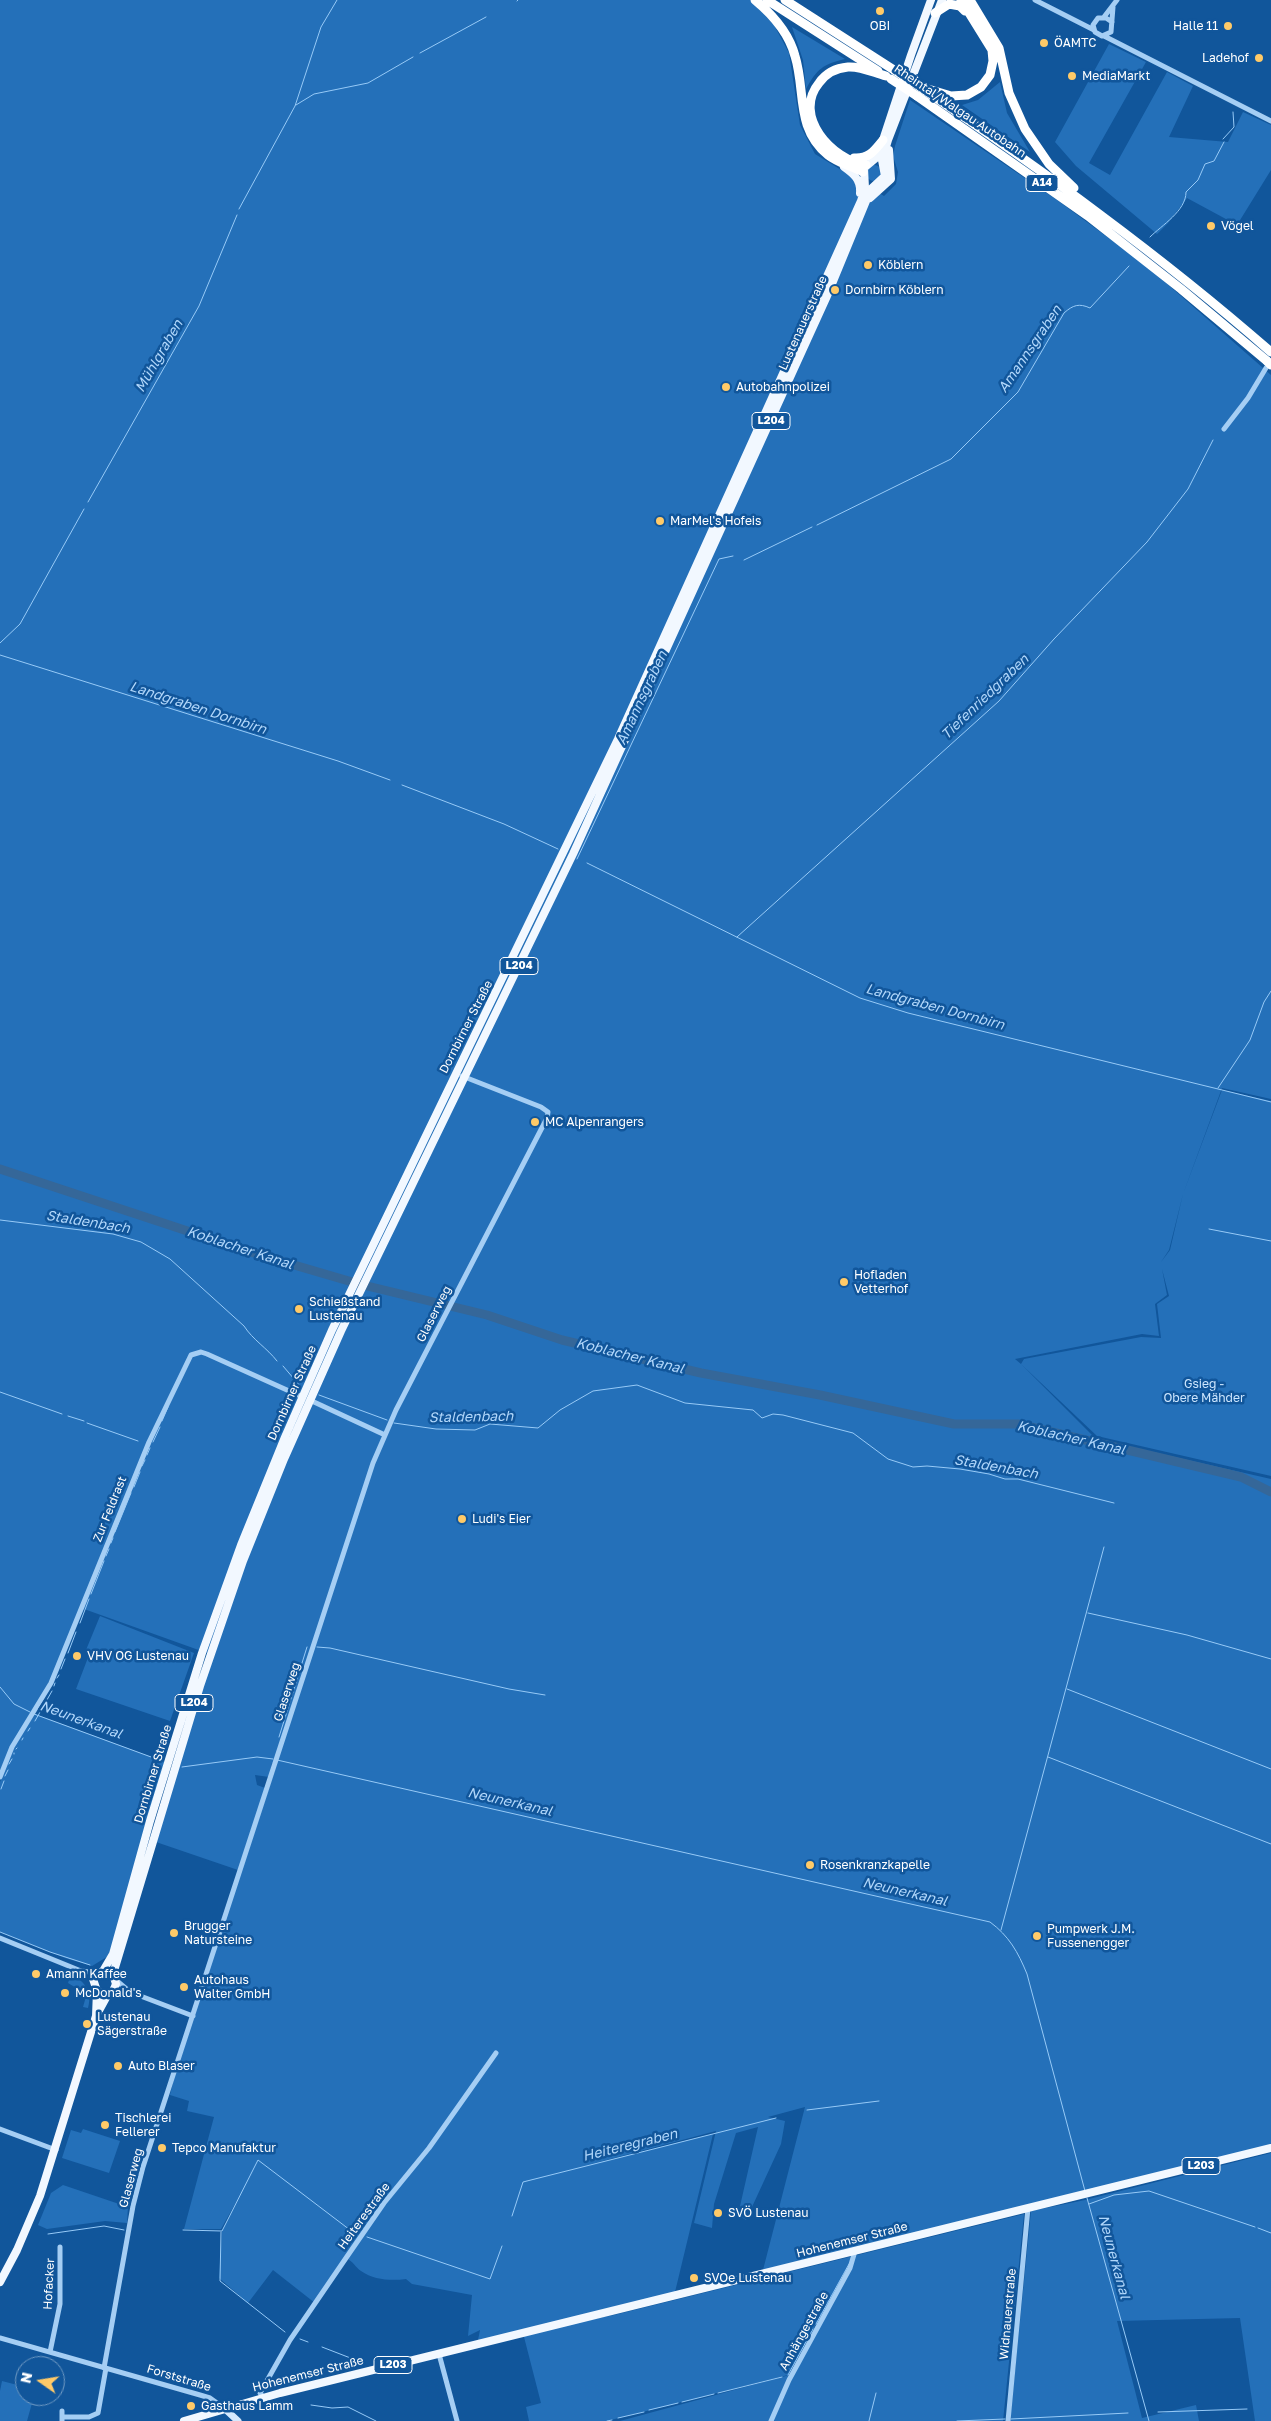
<!DOCTYPE html>
<meta charset="utf-8">
<style>
body{margin:0}
#map{position:relative;width:1271px;height:2421px;overflow:hidden;background:#11569b;font-family:"Golos Text",sans-serif}
canvas{display:block}
.north{position:absolute;left:15px;top:2356px;width:50px;height:50px;box-sizing:border-box;background:#11569b;border:1px solid #709ac3;border-radius:50%;rotate:283deg;font-size:14px;font-weight:700;line-height:20px;text-align:center;color:#fff}
.north::after{content:'';display:block;margin:auto;width:18px;height:22px;background:#ffca68;clip-path:polygon(50% 0,100% 100%,50% 72%,0 100%)}
</style>
<div id="map">
<canvas width="1271" height="2421"></canvas>
<div class="north">N</div>
</div>
<script>
const g = document.querySelector('canvas').getContext('2d');
g.lineJoin = 'round';
function paint(path, color) {
  g.fillStyle = color;
  g.fill(path, 'evenodd');
}
function stroke(path, color, width, dash) {
  g.strokeStyle = color;
  g.lineWidth = width;
  g.lineCap = dash ? 'butt' : 'round';
  g.setLineDash(dash || []);
  g.stroke(path);
}
function write(font, color, halo, rows, align = 'center') {
  g.font = font + ' "Golos Text",sans-serif';
  g.lineWidth = 5;
  g.setLineDash([]);
  g.textBaseline = 'middle';
  g.strokeStyle = halo;
  g.fillStyle = color;
  for (const [text, x, y, turn = 0] of rows) {
    g.save();
    g.translate(x, y);
    g.rotate((+turn || 0) * Math.PI / 180);
    g.textAlign = isNaN(turn) ? turn : align;
    if (halo) g.strokeText(text, 0, 0);
    g.fillText(text, 0, 0);
    g.restore();
  }
}
paint(new Path2D(`
 M0,0H750L774,25L789,53L800,125L815,154L884,196L896,184L898,172L893,156L895,146L910,100L1057,200L1148,267L1271,375V1099L1222,1088L1183,1194L1169,1250L1161,1262L1170,1250L1183,1194L1222,1090L1271,1101V1476L1097,1436L1021,1364L1096,1439L1271,1479V2148L763,2270L805,2107L768,2117L785,2121L781,2144L746,2220L738,2215L758,2127L736,2133L714,2204L712,2228L694,2223L716,2131L584,2166L713,2134L675,2292L523,2333L614,2315L1024,2214L1003,2421H620L793,2374L830,2307L827,2304L788,2375L607,2421H529L526,2407L541,2403L523,2333L477,2345L480,2330L468,2336L472,2295L412,2284L406,2279C391,2281 374,2280 361,2271C355,2267 354,2262 346,2258L315,2303L273,2270L248,2303L219,2278L222,2231L239,2197L221,2229H184L214,2117L187,2111L189,2101L170,2095L177,2065L277,1764L272,1763L269,1777L255,1775L257,1785L265,1788L238,1870L156,1842L207,1653L84,1609C69,1636 59,1663 46,1690C32,1718 11,1742 0,1771V1171L192,1236L365,1289L368,1284L197,1232L0,1166ZM1162,1269L1169,1296L1157,1304L1161,1338L1141,1337L1024,1359L1021,1364L1015,1359L1142,1334L1159,1336L1155,1304L1167,1295Z
 M792,27L845,59C823,64 817,69 806,89L803,60Z
 M1109,44L1146,62L1089,163L1110,175L1167,72L1193,86L1169,137L1228,142L1243,112L1271,125V170L1237,225L1187,198L1168,223L1157,234L1076,166L1055,142Z
 M1000,82L1007,113L1030,152L962,105L978,100Z
 M866 173a8 8 0 1 1 16 0a8 8 0 1 1-16 0Z
 M100,1616L194,1653L170,1721L76,1689L89,1655L86,1650Z
 M35,1714L165,1762L110,1955L92,1966L65,1958L0,1932V1782L16,1743Z
 M63,1970C80,1978 94,1987 88,2008L83,2007L85,2000L83,1992L68,1983L69,1980L62,1977L60,1980L58,1979Z
 M83,2129L120,2141L109,2173L62,2158L71,2130L81,2133Z
 M1271,2153V2421H1255L1240,2318L1117,2321L1142,2418L1196,2405L1199,2421H1010L1031,2211L1085,2200Z
 M63,2185L128,2207L127,2223L105,2221L47,2229L38,2225L51,2193Z
 M2,2381L25,2387V2396H34L27,2421H0V2391Z`), '#2470b9');
stroke(new Path2D(`
 M517,1L518,0
 M420,53L486,17
 M296,105L314,94L368,83L413,57
 M1223,139L1234,127L1233,112
 M239,209L295,106L321,27L337,0
 M1150,237C1162,225 1186,211 1186,192L1198,180L1205,164L1214,161L1224,142
 M88,502L199,306L237,215
 M817,525L951,459L1018,392L1064,313C1073,305 1079,303 1090,308L1129,266
 M744,560L812,527
 M0,643L20,624L84,509
 M0,655L338,761L390,780
 M402,785L504,824L558,849
 M577,859L719,559L733,556
 M587,863L860,998L908,1013L1271,1102
 M737,937L999,701L1054,639L1147,542L1188,489L1213,440
 M1218,1088L1250,1040L1264,1002L1271,991
 M0,1220L113,1234L141,1242L170,1259L244,1326C253,1340 267,1348 277,1361
 M1209,1229L1271,1241
 M283,1366L300,1386
 M0,1392L62,1414
 M319,1395L387,1420
 M68,1416L84,1421
 M162,1421L168,1407
 M87,1423L138,1441
 M394,1423L436,1429L475,1430L490,1424L538,1428L560,1410L593,1391L637,1385L685,1403L753,1410L762,1418L773,1414L783,1415L853,1433L888,1459L913,1467L927,1466L960,1469L989,1474L1005,1479H1018L1114,1503
 M153,1442L160,1427
 M147,1455L150,1448
 M142,1466L145,1460
 M134,1487L140,1472
 M115,1532L131,1493
 M111,1543L113,1538
 M106,1556L109,1549
 M91,1594L104,1561
 M1088,1613L1187,1635L1271,1659
 M80,1623L89,1599
 M317,1647L330,1648L509,1689L545,1695
 M68,1653L76,1632
 M61,1669L65,1659
 M57,1678L59,1675
 M54,1686L55,1683
 M0,1687L14,1704L30,1712
 M1067,1689L1271,1769
 M34,1714L162,1761
 M35,1721L52,1691
 M28,1731L30,1728
 M279,1737L307,1647
 M22,1740L23,1738
 M16,1749L17,1748
 M14,1754V1753
 M1048,1757L1271,1844
 M277,1760L990,1922C1009,1936 1018,1952 1027,1974L1085,2191
 M9,1764L12,1759
 M182,1767L257,1757L273,1759
 M5,1776L8,1770
 M1,1789L4,1781
 M1001,1930L1104,1547
 M0,1932L50,1952L90,1965
 M807,2110L879,2101
 M1087,2198L1149,2421
 M1089,2204L1114,2195L1149,2191L1255,2227
 M512,2216L523,2182L776,2118
 M1258,2228L1271,2233
 M183,2230L222,2231L258,2160L354,2233
 M221,2232L220,2281L285,2332
 M48,2234L104,2226L124,2230
 M367,2237L490,2279L502,2246
 M816,2324L849,2264
 M300,2339L308,2342
 M322,2347L353,2359
 M788,2375L813,2329
 M718,2393L782,2377
 M682,2402L714,2394
 M311,2405L332,2408L348,2407L376,2421
 M649,2410L678,2403
 M1158,2412L1247,2409
 M618,2418L644,2412
 M1011,2419L1128,2413
 M607,2421L612,2420
 M869,2421L876,2393
 M957,2421L1005,2419`), '#97caf7', 1);
stroke(new Path2D(`
 M0,1169L260,1255L359,1284L487,1315L562,1340L701,1373L820,1395L954,1424H1018L1241,1477L1271,1492`), '#356799', 9);
stroke(new Path2D(`
 M1035,0L1094,30
 M1104,17L1117,0
 M1112,22L1106,18H1098L1093,25L1095,32L1102,36L1111,32L1113,7
 M1104,36L1271,121
 M1224,429L1248,398L1266,368
 M314,1402L385,1435
 M0,1777L12,1747L51,1683L149,1442L191,1355L201,1352L207,1354L298,1395
 M0,1938L81,1971L98,1973
 M117,1981L130,1992L193,2016
 M113,1991L130,1992
 M0,2129L56,2150
 M0,2338L200,2395L210,2398L224,2408
 M50,2352L60,2304V2247
 M439,2354L457,2421
 M104,2368L133,2206L143,2167L373,1463L396,1410L547,1118L548,1112L541,1107L462,1076
 M263,2397L260,2393L290,2340L346,2258L384,2203L429,2148L496,2053
 M62,2417H89L98,2413L106,2368
 M62,2421V2411
 M771,2421L789,2380L850,2268L855,2251
 M1008,2421L1028,2208`), '#a5cef4', 5);
stroke(new Path2D(`
 M224,2408L238,2421`), '#d5e9fd', 7);
stroke(new Path2D(`
 M844,167C854,174 861,180 860,193
 M870,198L891,179L889,150
 M103,1971L113,1954L150,1821L202,1653L241,1545L285,1437L332,1330L618,739L861,201L865,188L864,168L876,158L881,146L911,55L931,0
 M113,1974L200,1686L243,1561L284,1459L341,1331L573,854L827,296L871,189L885,176L882,160L888,140L942,0
 M96,2016L97,1991L93,1979L96,1974L103,1971L113,1974L116,1984L113,1991L104,1994L97,1991
 M0,2282L17,2250L40,2196L96,2016L108,1994
 M184,2421L280,2393L1271,2148`), '#f2f8ff', 8);
stroke(new Path2D(`
 M755,0C773,15 789,33 795,56C806,91 795,128 828,155C838,163 851,166 863,172
 M767,0L878,71
 M785,0L894,70
 M970,0L999,48L1009,93L1025,129L1049,164L1074,188
 M935,13L949,4L960,6L965,11
 M920,87C1042,170 1160,255 1271,352
 M928,89L951,96L967,95L981,87L990,75L993,61L992,50L961,0
 M917,96L1088,216L1181,289L1267,361
 M854,158C869,159 874,151 883,140
 M866,165C832,160 792,116 819,83C826,73 836,68 848,67C861,66 874,73 886,76`), '#fff', 9);
stroke(new Path2D(`
 M894,70L920,87
 M891,79L917,96
 M1267,361L1271,365`), '#fff', 9);
for (const [x, y, r, color] of [
 [880,11,5,"#ffca68"],
 [1228,26,5,"#ffca68"],
 [1044,43,5,"#ffca68"],
 [1259,58,5,"#ffca68"],
 [1072,76,5,"#ffca68"],
 [1211,226,5,"#ffca68"],
 [868,265,5,"#ffca68"],
 [835,290,5,"#ffca68"],
 [726,387,5,"#ffca68"],
 [660,521,5,"#ffca68"],
 [535,1122,5,"#ffca68"],
 [844,1282,5,"#ffca68"],
 [299,1309,5,"#ffca68"],
 [462,1519,5,"#ffca68"],
 [77,1656,5,"#ffca68"],
 [810,1865,5,"#ffca68"],
 [174,1933,5,"#ffca68"],
 [1037,1936,5,"#ffca68"],
 [36,1974,5,"#ffca68"],
 [184,1987,5,"#ffca68"],
 [65,1993,5,"#ffca68"],
 [87,2024,5,"#ffca68"],
 [118,2066,5,"#ffca68"],
 [105,2125,5,"#ffca68"],
 [162,2148,5,"#ffca68"],
 [718,2213,5,"#ffca68"],
 [694,2278,5,"#ffca68"],
 [191,2406,5,"#ffca68"]
]) {
  const dot = new Path2D();
  dot.arc(x, y, r, 0, 2 * Math.PI);
  g.fillStyle = color;
  g.fill(dot);
  stroke(dot, '#11569b', 2);
}
for (const [x, y, w] of [
 [1042,183,32],
 [771,421,38],
 [519,966,38],
 [194,1703,38],
 [1201,2166,38],
 [393,2365,38]
]) {
  const box = new Path2D();
  box.roundRect(x - w / 2, y - 8.5, w, 17, 4);
  g.fillStyle = '#11569b';
  g.fill(box);
  stroke(box, '#fff', 1);
}
write('bold 11px', '#fff', null, [
 ["A14",1042,183],
 ["L204",771,421],
 ["L204",519,966],
 ["L204",194,1703],
 ["L203",1201,2166],
 ["L203",393,2365]
]);
write('12px', '#fff', '#11569b', [
 ["OBI",880,26,"center"],
 ["Halle 11",1218,26,"right"],
 ["ÖAMTC",1054,43],
 ["Ladehof",1249,58,"right"],
 ["MediaMarkt",1082,76],
 ["Vögel",1221,226],
 ["Köblern",878,265],
 ["Dornbirn Köblern",845,290],
 ["Autobahnpolizei",736,387],
 ["MarMel's Hofeis",670,521],
 ["MC Alpenrangers",545,1122],
 ["Hofladen",854,1275],
 ["Vetterhof",854,1289],
 ["Schießstand",309,1302],
 ["Lustenau",309,1316],
 ["Ludi's Eier",472,1519],
 ["VHV OG Lustenau",87,1656],
 ["Rosenkranzkapelle",820,1865],
 ["Brugger",184,1926],
 ["Natursteine",184,1940],
 ["Pumpwerk J.M.",1047,1929],
 ["Fussenengger",1047,1943],
 ["Amann Kaffee",46,1974],
 ["Autohaus",194,1980],
 ["Walter GmbH",194,1994],
 ["McDonald's",75,1993],
 ["Lustenau",97,2017],
 ["Sägerstraße",97,2031],
 ["Auto Blaser",128,2066],
 ["Tischlerei",115,2118],
 ["Fellerer",115,2132],
 ["Tepco Manufaktur",172,2148],
 ["SVÖ Lustenau",728,2213],
 ["SVOe Lustenau",704,2278],
 ["Gasthaus Lamm",201,2406]
], 'left');
write('12px', '#fff', '#11569b', [
 ["Rheintal/Walgau Autobahn",960,111,34],
 ["Lustenauerstraße",803,323,-66],
 ["Dornbirner Straße",466,1027,-63],
 ["Glaserweg",434,1314,-63],
 ["Dornbirner Straße",292,1393,-66],
 ["Zur Feldrast",110,1509,-68],
 ["Glaserweg",287,1692,-72],
 ["Dornbirner Straße",153,1774,-73],
 ["Glaserweg",131,2178,-75],
 ["Heiterestraße",364,2216,-54],
 ["Hohenemser Straße",852,2240,-14],
 ["Hofacker",49,2284,-87],
 ["Widnauerstraße",1008,2314,-85],
 ["Anhängestraße",804,2331,-61],
 ["Hohenemser Straße",308,2374,-14],
 ["Forststraße",179,2378,17]
]);
write('12px', '#cde6fe', '#11569b', [
 ["Gsieg -",1204,1384],
 ["Obere Mähder",1204,1398]
]);
write('italic 14px', '#b1d7fb', '#11569b', [
 ["Amannsgraben",1030,349,-56],
 ["Mühlgraben",159,356,-60],
 ["Tiefenriedgraben",985,697,-44],
 ["Amannsgraben",642,698,-65],
 ["Landgraben Dornbirn",198,708,18],
 ["Landgraben Dornbirn",935,1007,15],
 ["Staldenbach",88,1222,9],
 ["Koblacher Kanal",240,1248,18],
 ["Koblacher Kanal",630,1356,14],
 ["Staldenbach",471,1417,-1],
 ["Koblacher Kanal",1071,1438,13],
 ["Staldenbach",996,1467,10],
 ["Neunerkanal",81,1720,20],
 ["Neunerkanal",510,1802,13],
 ["Neunerkanal",905,1892,13],
 ["Heiteregraben",630,2145,-14],
 ["Neunerkanal",1114,2257,75]
]);
</script>
